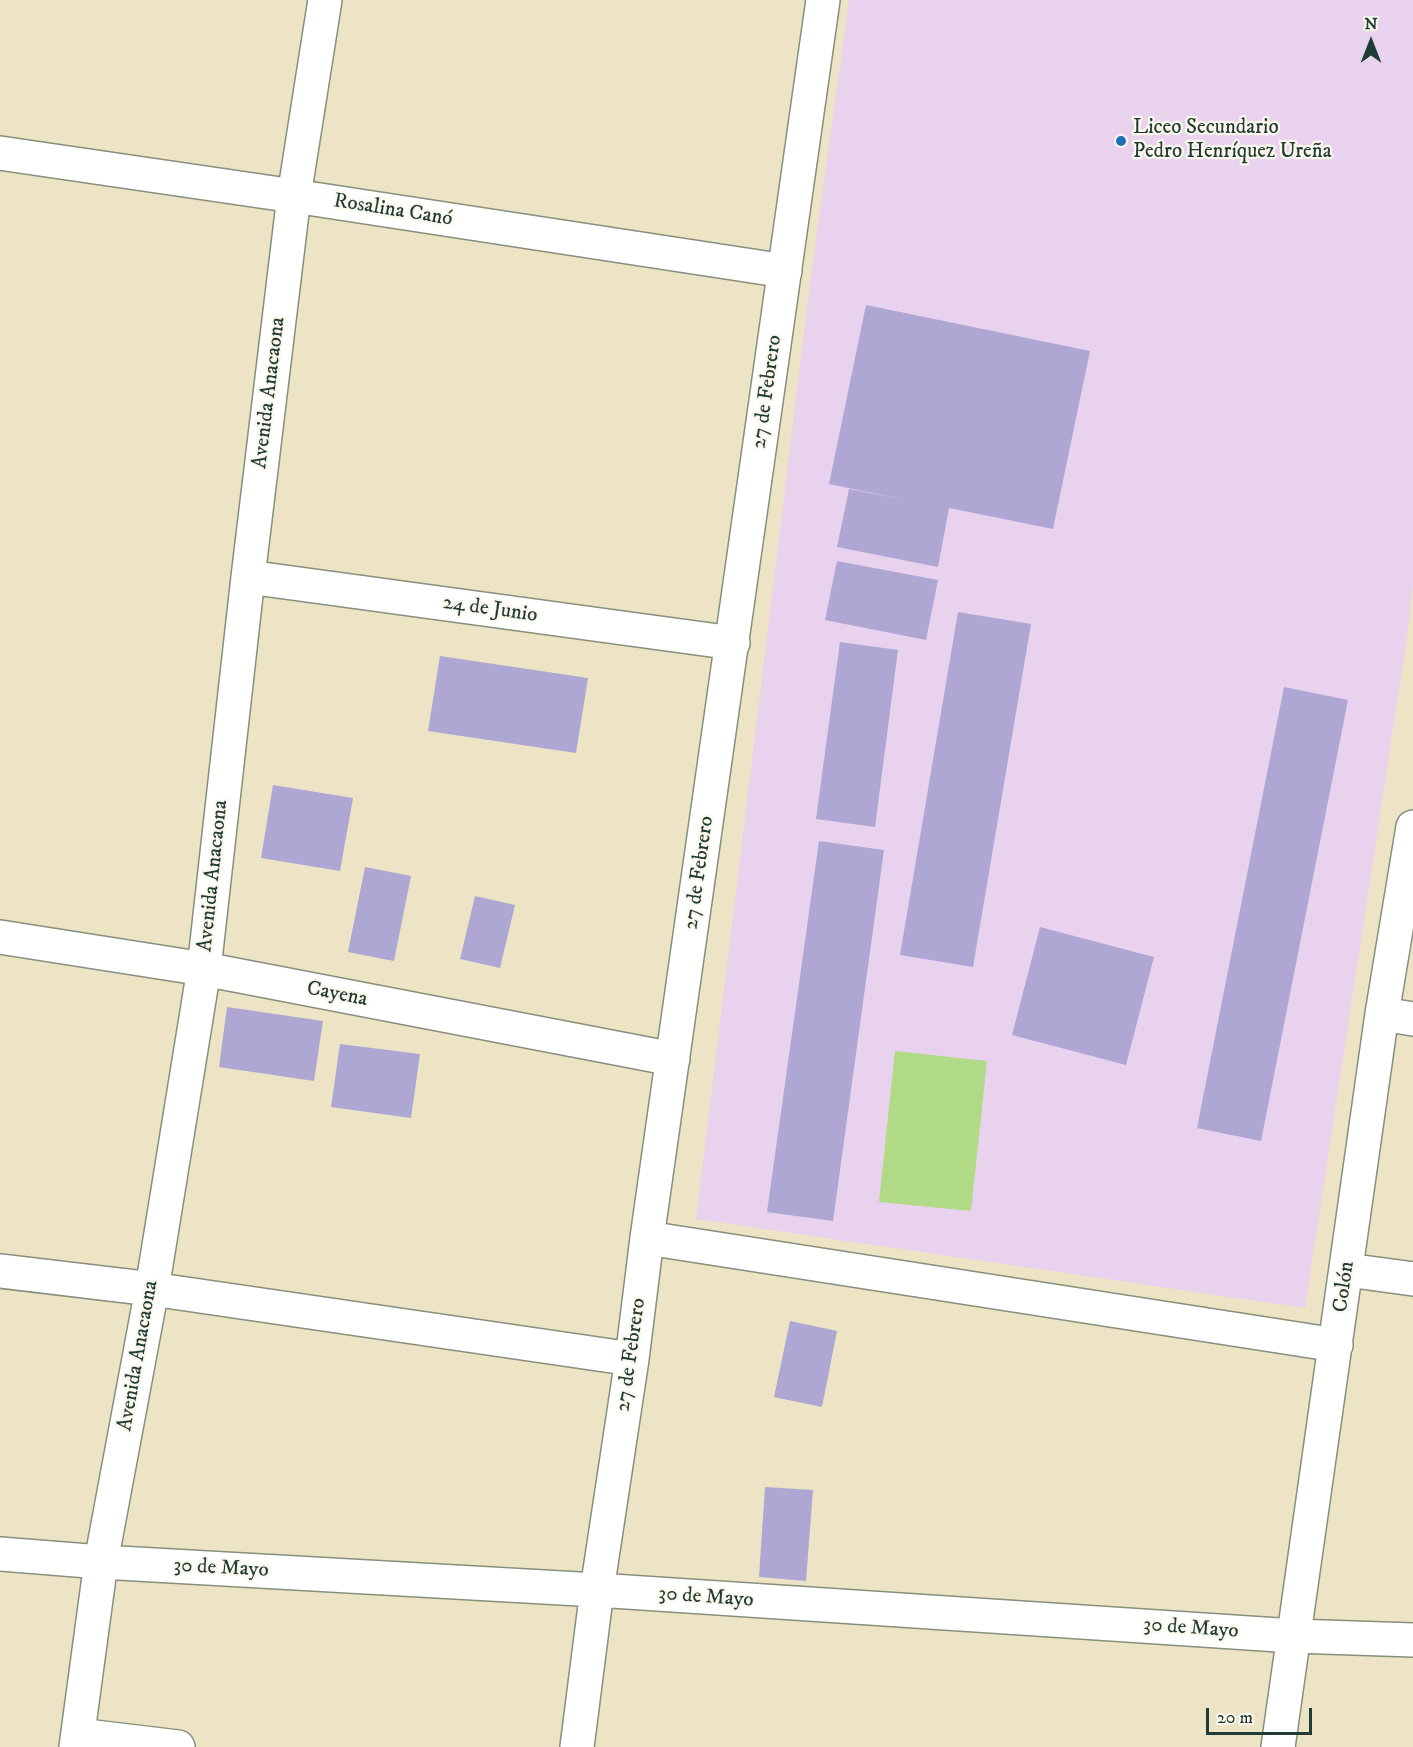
<!DOCTYPE html>
<meta charset="utf-8">
<style>
body{margin:0}
#map{position:relative;width:1413px;height:1747px;overflow:hidden;background:#ece4c4;font-family:"IM FELL DW Pica",serif}
canvas{display:block}
.north{position:absolute;left:1341px;top:12px;width:60px;height:60px;-webkit-text-stroke:4px #fbf7ec;paint-order:stroke;rotate:0deg;font-size:16px;font-weight:700;line-height:24px;text-align:center;color:#1f3d34}
.north::after{content:'';display:block;margin:auto;width:21px;height:27px;background:#1f3d34;clip-path:polygon(50% 0,100% 100%,50% 72%,0 100%)}
.scale{position:absolute;left:1206px;top:1708px;width:106px;height:27px;box-sizing:border-box;border:3px solid #1f3d34;border-top:0;padding-left:8px;font-size:18px;line-height:21px;white-space:nowrap;color:#1f3d34;-webkit-text-stroke:4px #fbf7ec;paint-order:stroke}
</style>
<div id="map">
<canvas width="1413" height="1747"></canvas>
<div class="north">N</div>
<div class="scale">20 m</div>
</div>
<script>
const g = document.querySelector('canvas').getContext('2d');
g.lineJoin = 'round';
function paint(path, color) {
  g.fillStyle = color;
  g.fill(path, 'evenodd');
}
function stroke(path, color, width, dash) {
  g.strokeStyle = color;
  g.lineWidth = width;
  g.lineCap = dash ? 'butt' : 'round';
  g.setLineDash(dash || []);
  g.stroke(path);
}
function write(font, color, halo, rows, align = 'center') {
  g.font = font + ' "IM FELL DW Pica",serif';
  g.lineWidth = 4.5;
  g.setLineDash([]);
  g.textBaseline = 'middle';
  g.strokeStyle = halo;
  g.fillStyle = color;
  for (const [text, x, y, turn = 0] of rows) {
    g.save();
    g.translate(x, y);
    g.rotate((+turn || 0) * Math.PI / 180);
    g.textAlign = isNaN(turn) ? turn : align;
    if (halo) g.strokeText(text, 0, 0);
    g.fillText(text, 0, 0);
    g.restore();
  }
}
paint(new Path2D(`
 M849,0H1413V585L1407,637L1305,1308L696,1219L810,283Z`), '#e8d2ee');
paint(new Path2D(`
 M895,1051L987,1061L971,1211L879,1202Z`), '#b0da86');
paint(new Path2D(`
 M866,305L1090,351L1053,529L949,508L938,567L837,547L849,489L906,500L829,484Z
 M837,561L938,580L926,640L825,620Z
 M958,612L1031,624L973,967L900,955Z
 M840,642L898,650L875,827L816,819Z
 M440,656L588,678L576,753L428,731Z
 M1284,687L1348,700L1261,1141L1197,1128Z
 M273,785L353,798L340,871L261,858Z
 M819,841L884,850L833,1221L767,1212Z
 M365,867L411,876L394,961L348,952Z
 M475,896L515,905L500,968L460,959Z
 M1040,927L1154,957L1126,1065L1012,1035Z
 M227,1007L323,1021L314,1081L219,1067Z
 M340,1044L420,1054L411,1118L331,1107Z
 M790,1321L837,1331L822,1407L774,1397Z
 M765,1487L813,1490L806,1581L759,1577Z`), '#aea7d3');
const minor = new Path2D(`
 M0,153L294,196L785,271
 M248,577L733,643
 M0,937L204,969L673,1059
 M1382,1014L1413,1019
 M647,1238L1336,1345
 M1347,1270L1413,1279
 M0,1271L152,1289L632,1359
 M0,1554L101,1562L597,1590L1294,1636L1413,1640
 M78,1735L178,1747
 M76,1747L101,1562L152,1289L204,969L248,577L294,196L325,0
 M577,1747L597,1590L632,1359L647,1238L823,0
 M1278,1747L1382,1014L1413,827`);
stroke(minor, '#86907c', 36);
stroke(minor, '#fff', 33);
for (const [x, y, r, color] of [
 [1121,141,6,"#1f6fb2"]
]) {
  const dot = new Path2D();
  dot.arc(x, y, r, 0, 2 * Math.PI);
  g.fillStyle = color;
  g.fill(dot);
  stroke(dot, '#fbf7ec', 2);
}
write('21px', '#1f3d34', '#fbf7ec', [
 ["Liceo Secundario",1133,129],
 ["Pedro Henríquez Ureña",1133,153]
], 'left');
write('21px', '#1f3d34', '#fbf7ec', [
 ["Rosalina Canó",393,211,9],
 ["27 de Febrero",768,392,-82],
 ["Avenida Anacaona",270,393,-83],
 ["24 de Junio",490,610,8],
 ["27 de Febrero",700,873,-82],
 ["Avenida Anacaona",214,876,-84],
 ["Cayena",337,995,11],
 ["Colón",1345,1287,-82],
 ["27 de Febrero",632,1355,-82],
 ["Avenida Anacaona",139,1356,-80],
 ["30 de Mayo",221,1569,3],
 ["30 de Mayo",706,1598,4],
 ["30 de Mayo",1191,1629,4]
]);
</script>
